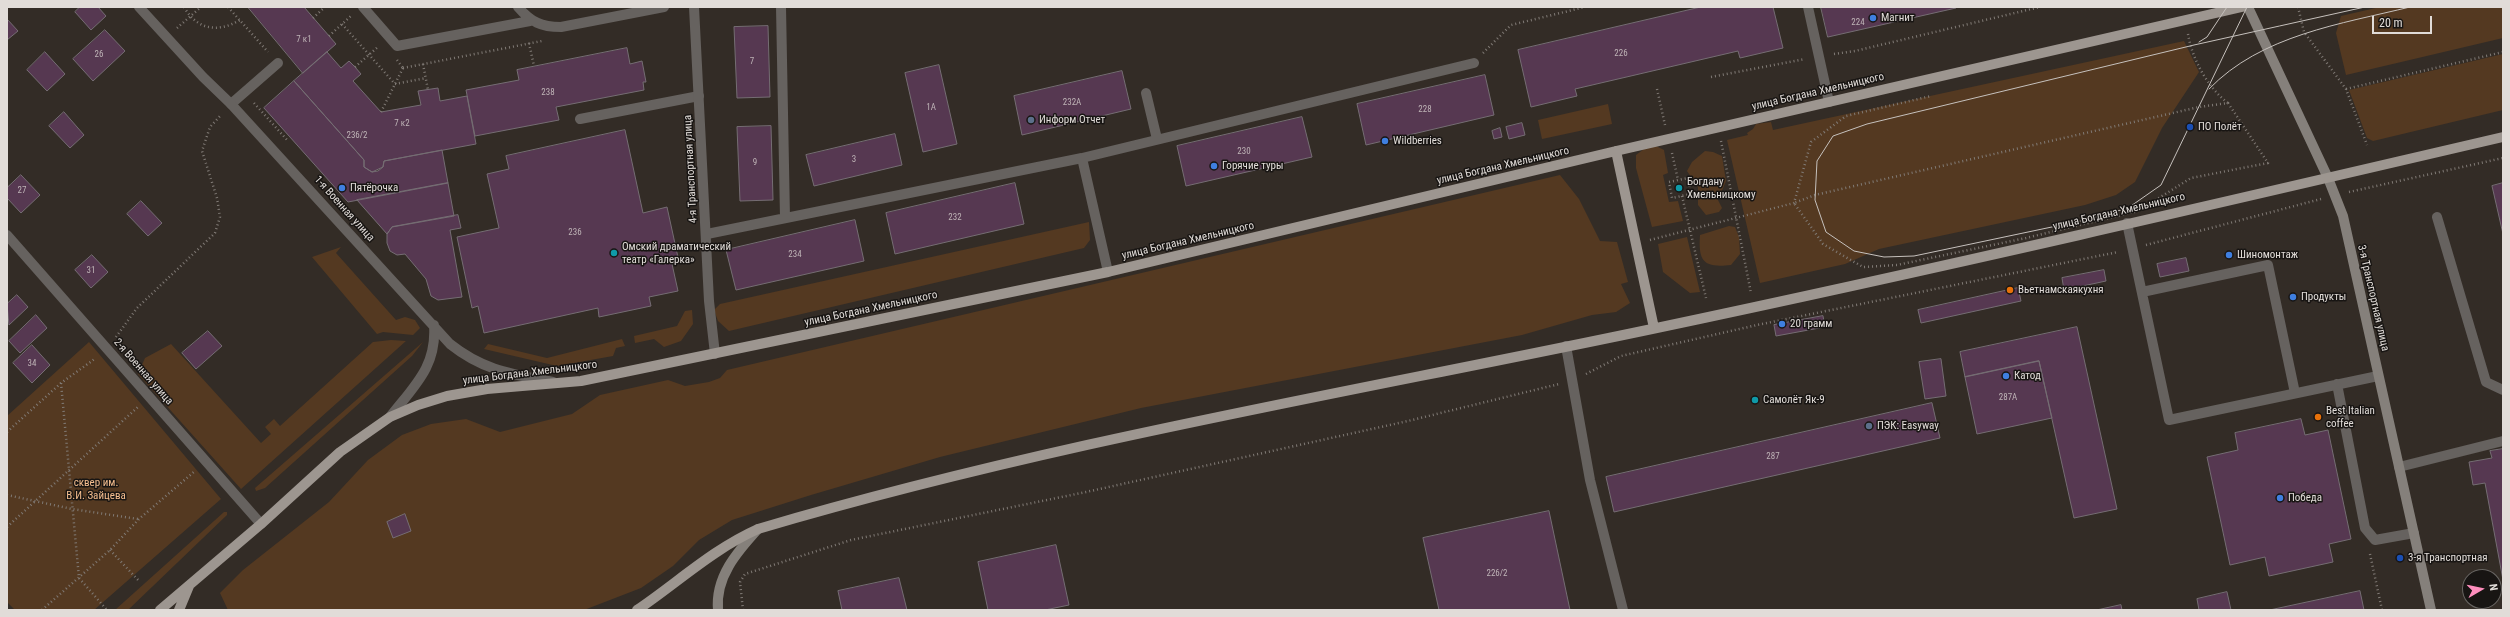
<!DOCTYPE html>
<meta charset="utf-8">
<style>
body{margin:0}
#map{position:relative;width:2510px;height:617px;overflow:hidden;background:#332c26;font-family:"Roboto Condensed",sans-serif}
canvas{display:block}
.frame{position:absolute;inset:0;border:8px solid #e1dcd8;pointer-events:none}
.north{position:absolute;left:2462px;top:569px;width:40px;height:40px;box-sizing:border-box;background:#181513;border:1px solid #686562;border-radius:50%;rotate:81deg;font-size:11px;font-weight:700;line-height:16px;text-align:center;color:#e1dcd8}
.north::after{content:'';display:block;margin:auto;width:14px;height:18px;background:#fe8ebd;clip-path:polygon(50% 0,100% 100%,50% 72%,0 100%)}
.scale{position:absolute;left:2372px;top:16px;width:60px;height:18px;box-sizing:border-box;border:2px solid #e1dcd8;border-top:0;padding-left:5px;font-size:12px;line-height:14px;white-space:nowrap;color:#e1dcd8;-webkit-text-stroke:3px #181513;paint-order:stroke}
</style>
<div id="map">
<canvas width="2510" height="617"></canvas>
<div class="frame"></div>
<div class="north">N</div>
<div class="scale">20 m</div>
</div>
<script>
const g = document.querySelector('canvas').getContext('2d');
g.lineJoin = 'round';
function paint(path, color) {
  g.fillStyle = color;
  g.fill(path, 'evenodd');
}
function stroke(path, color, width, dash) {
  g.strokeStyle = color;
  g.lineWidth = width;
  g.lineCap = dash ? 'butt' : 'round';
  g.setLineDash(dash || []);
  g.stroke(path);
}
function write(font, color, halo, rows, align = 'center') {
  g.font = font + ' "Roboto Condensed",sans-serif';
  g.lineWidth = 3;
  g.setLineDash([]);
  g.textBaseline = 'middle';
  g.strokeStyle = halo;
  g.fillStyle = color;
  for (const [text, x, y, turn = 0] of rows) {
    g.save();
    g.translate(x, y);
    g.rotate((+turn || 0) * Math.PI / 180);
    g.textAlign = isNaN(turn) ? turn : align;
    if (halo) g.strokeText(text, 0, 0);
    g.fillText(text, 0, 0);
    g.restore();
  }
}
paint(new Path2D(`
 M2380,7H2503V38L2346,75L2336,33L2341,16Z
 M2184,41L2199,72L2162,128L2135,182L2116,195L2085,205L1879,249L1845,264L1760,283L1727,140L1748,135L1747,133L1753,129L1756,124L1771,122L1773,130Z
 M2503,54V110L2373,141L2367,138L2349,90Z
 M1608,104L1612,124L1542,139L1538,120Z
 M1656,146L1664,150L1668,173L1663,175L1669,202L1678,201L1683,221L1652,227L1636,168V155L1644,149Z
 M1705,151L1713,152L1722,156L1726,181L1718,200L1722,208L1719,212L1706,215L1698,205V187L1687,171L1692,162Z
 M1560,175L1579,199L1600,241L1617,242L1628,282L1621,284L1630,303L1616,312L1592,315L1522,335L1141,408L940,457L811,495L732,520L699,540L673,566L641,588L584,610H228L220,593L243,570L329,502L368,460L402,435L431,424L466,419L500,432L572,414L600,395L668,380L685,386L709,382L720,378L727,370Z
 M1089,222L1090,240L1084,248L729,331L718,321L714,310L720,304Z
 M1729,226L1735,227L1739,237L1740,254L1731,265C1704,268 1698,262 1700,235Z
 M1687,237L1700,292L1690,293L1663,272L1658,244Z
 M341,247L336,253L396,320L405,317L415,320L420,328L413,335L383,332L377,334L312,257Z
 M692,310L693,324L681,341L664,347L654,339L635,343L634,336L677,326L685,311Z
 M622,339L625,346L616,348L613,356L557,366L484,349L488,344L547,358Z
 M391,340L406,341L241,489L138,374L145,358L171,344L261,443L271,434L265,427L274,419L280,426L373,342Z
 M89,342L221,499L94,610H15L7,602V416Z
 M423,342L412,356L265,488L256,491L255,488Z
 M224,512H227V515L128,610H115Z`), '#543921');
const building = new Path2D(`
 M80,7H98L106,16L91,30L75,12Z
 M248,7H304L336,44L303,73Z
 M1701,7H1773L1783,48L1740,58L1738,51L1575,89L1577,96L1531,107L1518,50Z
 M1821,7H1955L1956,8L1828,37Z
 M7,19L18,31L7,40Z
 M768,26L770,97L737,98L734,27Z
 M105,30L125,51L93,81L73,59Z
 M627,48L630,64L642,61L646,82H643L644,90L556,107L559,120L475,136L466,90L519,80L517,70Z
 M45,52L65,74L47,91L27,70Z
 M327,52L341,68L349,61L355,67L361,74L353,81L381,112L421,105L418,91L438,88L440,101L467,96L476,144L384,161L383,167L372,172L364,167V160L294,81Z
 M939,65L957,144L923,152L905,73Z
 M1122,71L1131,109L1022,135L1014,96Z
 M1485,75L1494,115L1366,145L1357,104Z
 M294,81L364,160V167L372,172L378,171L383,167L384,161L442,150L448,183L348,202L264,108Z
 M64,112L84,135L70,148L49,126Z
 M1302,117L1312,157L1186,186L1177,146Z
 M1522,123L1525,135L1509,139L1506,127Z
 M771,126L773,200L740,201L737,127Z
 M1500,128L1502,137L1494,139L1492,131Z
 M625,130L643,213L667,207L679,262L672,264L678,291L649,297L651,306L599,317L598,308L484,333L478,306L472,308L457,237L499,228L487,174L509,169L506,156Z
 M895,134L902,165L814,186L806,155Z
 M21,175L40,195L21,213L7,198V188Z
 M448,183L454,216L392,227L387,234L357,200Z
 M1015,183L1024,224L895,254L886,213Z
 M2503,183V234L2492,186Z
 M141,201L162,223L148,236L127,214Z
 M458,215L461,228L450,230L462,297L438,300L431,296L426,279L405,254L397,255L390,251L387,243V234L392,227Z
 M855,220L864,261L736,290L726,250Z
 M92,255L108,272L91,288L75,270Z
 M2186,258L2189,271L2160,277L2157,264Z
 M2104,270L2106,281L2064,290L2062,278Z
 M2018,288L2021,301L1921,323L1918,310Z
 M17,295L28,307L9,325L7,304Z
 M36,315L47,328L20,353L9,341Z
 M1823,316L1825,327L1776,336L1774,325Z
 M2077,327L2117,509L2074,518L2039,361L1965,377L1960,352Z
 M208,331L222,346L196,369L182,353Z
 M32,345L50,365L32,383L13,363Z
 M1941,359L1946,396L1925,399L1919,362Z
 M2039,361L2052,418L1977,434L1965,377Z
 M1932,403L1940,438L1614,512L1606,477Z
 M2301,419L2305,435L2328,430L2351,539L2329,544L2333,562L2269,576L2265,557L2230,565L2207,457L2238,450L2235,433Z
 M2503,449V580L2485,483L2473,485L2469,462L2492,458L2490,451Z
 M1549,511L1570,610H1439L1423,538Z
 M405,514L411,531L393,538L387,522Z
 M1056,545L1069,605L1045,610H988L978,562Z
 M899,578L907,610H842L838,591Z
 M2360,591L2364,610H2270Z
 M2227,592L2231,610H2199L2197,599Z
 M2121,605L2122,610H2097Z`);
paint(building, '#563851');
stroke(building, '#756d73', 1);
stroke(new Path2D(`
 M184,7C197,30 218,33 240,20
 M228,7L268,52
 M2298,7L2304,32L2346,89L2367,145
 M313,18L325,7
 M342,24L395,84
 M177,28L201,7
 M2188,34C2192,59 2208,88 2228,103
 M329,36L352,15
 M529,43L534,66
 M1483,53L1511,25L1585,7
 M1834,54L1855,51L2040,7
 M397,60L403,68
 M423,64L428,90
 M355,67L379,46
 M403,68L542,41
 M1711,77L1805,59
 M395,84L426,78
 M1657,89L1665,125
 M2346,89L2503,52
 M254,103L288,141
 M2228,103L2268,163L2191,178L2138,211L2026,238L1897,265L1863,267L1823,244L1794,203L1815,195L2199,107Z
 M381,112L403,68
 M1721,141L1751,293
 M1672,153L1678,180
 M1688,178L1691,194L1672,198L1669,182Z
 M2349,192L2503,158
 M1682,196L1706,298
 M1650,240L1794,203L1811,142L1846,116L1931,96
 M2146,245L2321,199
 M116,337L137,308L215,233L220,217L217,198L202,151L210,127L221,115
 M1586,374L1621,356L1757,325L2118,252
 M61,383L79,578L107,610
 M7,432L61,383L96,358
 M7,495L72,509L138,519
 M7,527L139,406
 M110,550L139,581
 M2370,554L2382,610
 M42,610L110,550L139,519L195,471
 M743,610L740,582L745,574L851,540L1086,492L1408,421L1559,384`), '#817b76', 2.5, [1, 3]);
stroke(new Path2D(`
 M363,7L397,46L530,21
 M518,7C531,22 541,27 561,27L664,7
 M781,7L785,218
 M1808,7L1829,102
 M1146,93L1157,139
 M231,104L278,63
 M580,119L699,96
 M1082,158L1108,272
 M2437,217L2486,382L2503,390
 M2127,223L2169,420L2378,376
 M707,234L1082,158L1474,63
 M2142,292L2268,265L2295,393
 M1566,346L1590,480L1623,610
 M2337,384L2365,528L2375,540L2414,533
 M2399,467L2503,441`), '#66625f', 10);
stroke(new Path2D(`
 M139,7L203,77L231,104L450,344C484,371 512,374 553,382
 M694,7L709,301L715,354
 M7,235L261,524
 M390,417C414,386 437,367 434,325`), '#66625f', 10);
stroke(new Path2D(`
 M2248,7L2328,178L2343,216L2431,610
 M718,610C715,577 737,552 758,529`), '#85807b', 10);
stroke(new Path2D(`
 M1616,151L1654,328
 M160,610L261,524L340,452L390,417L418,405L447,396L487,389L581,381L1108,272L1616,151L2242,7
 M179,610L189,586
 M637,610C677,583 713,549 758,529C1052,442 1353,392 1652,329C1937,269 2220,203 2503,137`), '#9d9690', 10);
stroke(new Path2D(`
 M2247,7L2161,185L2128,208L2085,220L1914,256L1884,257L1854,251L1826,232L1815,200L1817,161L1833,136L1867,124L2194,45C2251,32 2308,20 2365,7
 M2199,42L2207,37L2227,7
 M2209,89C2261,35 2341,24 2410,7`), '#c6c1bd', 1);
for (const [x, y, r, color] of [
 [1873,18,4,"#3f7fe0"],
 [1031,120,4,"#5c6f8a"],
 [2190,127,4,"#1a4fb4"],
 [1385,141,4,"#3f7fe0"],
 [1214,166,4,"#3f7fe0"],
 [342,188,4,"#3f7fe0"],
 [1679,188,4,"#0f9aa8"],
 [614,253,4,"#0f9aa8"],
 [2229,255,4,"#3f7fe0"],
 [2010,290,4,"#e8710a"],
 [2293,297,4,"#3f7fe0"],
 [1782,324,4,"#3f7fe0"],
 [2006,376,4,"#3f7fe0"],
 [1755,400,4,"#0f9aa8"],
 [2318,417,4,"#e8710a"],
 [1869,426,4,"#5c6f8a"],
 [2280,498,4,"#3f7fe0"],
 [2400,558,4,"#1a4fb4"]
]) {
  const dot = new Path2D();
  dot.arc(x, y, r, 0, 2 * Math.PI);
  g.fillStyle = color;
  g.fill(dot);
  stroke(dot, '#181513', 1.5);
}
write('9px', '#beb3b6', null, [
 ["224",1858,23],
 ["7 к1",304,40],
 ["226",1621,54],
 ["26",99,55],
 ["7",752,62],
 ["238",548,93],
 ["232А",1072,103],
 ["1А",931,108],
 ["228",1425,110],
 ["7 к2",402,124],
 ["236/2",357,136],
 ["230",1244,152],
 ["3",854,160],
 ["9",755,163],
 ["27",22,191],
 ["232",955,218],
 ["236",575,233],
 ["234",795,255],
 ["31",91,271],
 ["34",32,364],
 ["287А",2008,398],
 ["287",1773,457],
 ["226/2",1497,574]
]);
write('11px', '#e1dcd8', '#181513', [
 ["Магнит",1881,18],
 ["Информ Отчет",1039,120],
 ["ПО Полёт",2198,127],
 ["Wildberries",1393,141],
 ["Горячие туры",1222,166],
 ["Богдану",1687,182],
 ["Хмельницкому",1687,195],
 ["Пятёрочка",350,188],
 ["Омский драматический",622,247],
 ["театр «Галерка»",622,260],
 ["Шиномонтаж",2237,255],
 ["Вьетнамскаякухня",2018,290],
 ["Продукты",2301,297],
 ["20 грамм",1790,324],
 ["Катод",2014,376],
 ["Самолёт Як-9",1763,400],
 ["Best Italian",2326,411],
 ["coffee",2326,424],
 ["ПЭК: Easyway",1877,426],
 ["Победа",2288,498],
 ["3-я Транспортная",2408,558]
], 'left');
write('11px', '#e1dcd8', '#181513', [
 ["улица Богдана Хмельницкого",1818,92,-13],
 ["улица Богдана Хмельницкого",1503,166,-13],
 ["4-я Транспортная улица",691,169,-93],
 ["1-я Военная улица",344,209,48],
 ["улица Богдана Хмельницкого",2119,212,-13],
 ["улица Богдана Хмельницкого",1188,241,-13],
 ["3-я Транспортная улица",2373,298,77],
 ["улица Богдана Хмельницкого",871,309,-12],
 ["2-я Военная улица",143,372,49],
 ["улица Богдана Хмельницкого",530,373,-7]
]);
write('11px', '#f5be8f', '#181513', [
 ["сквер им.",96,483],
 ["В.И. Зайцева",96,496]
]);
</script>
